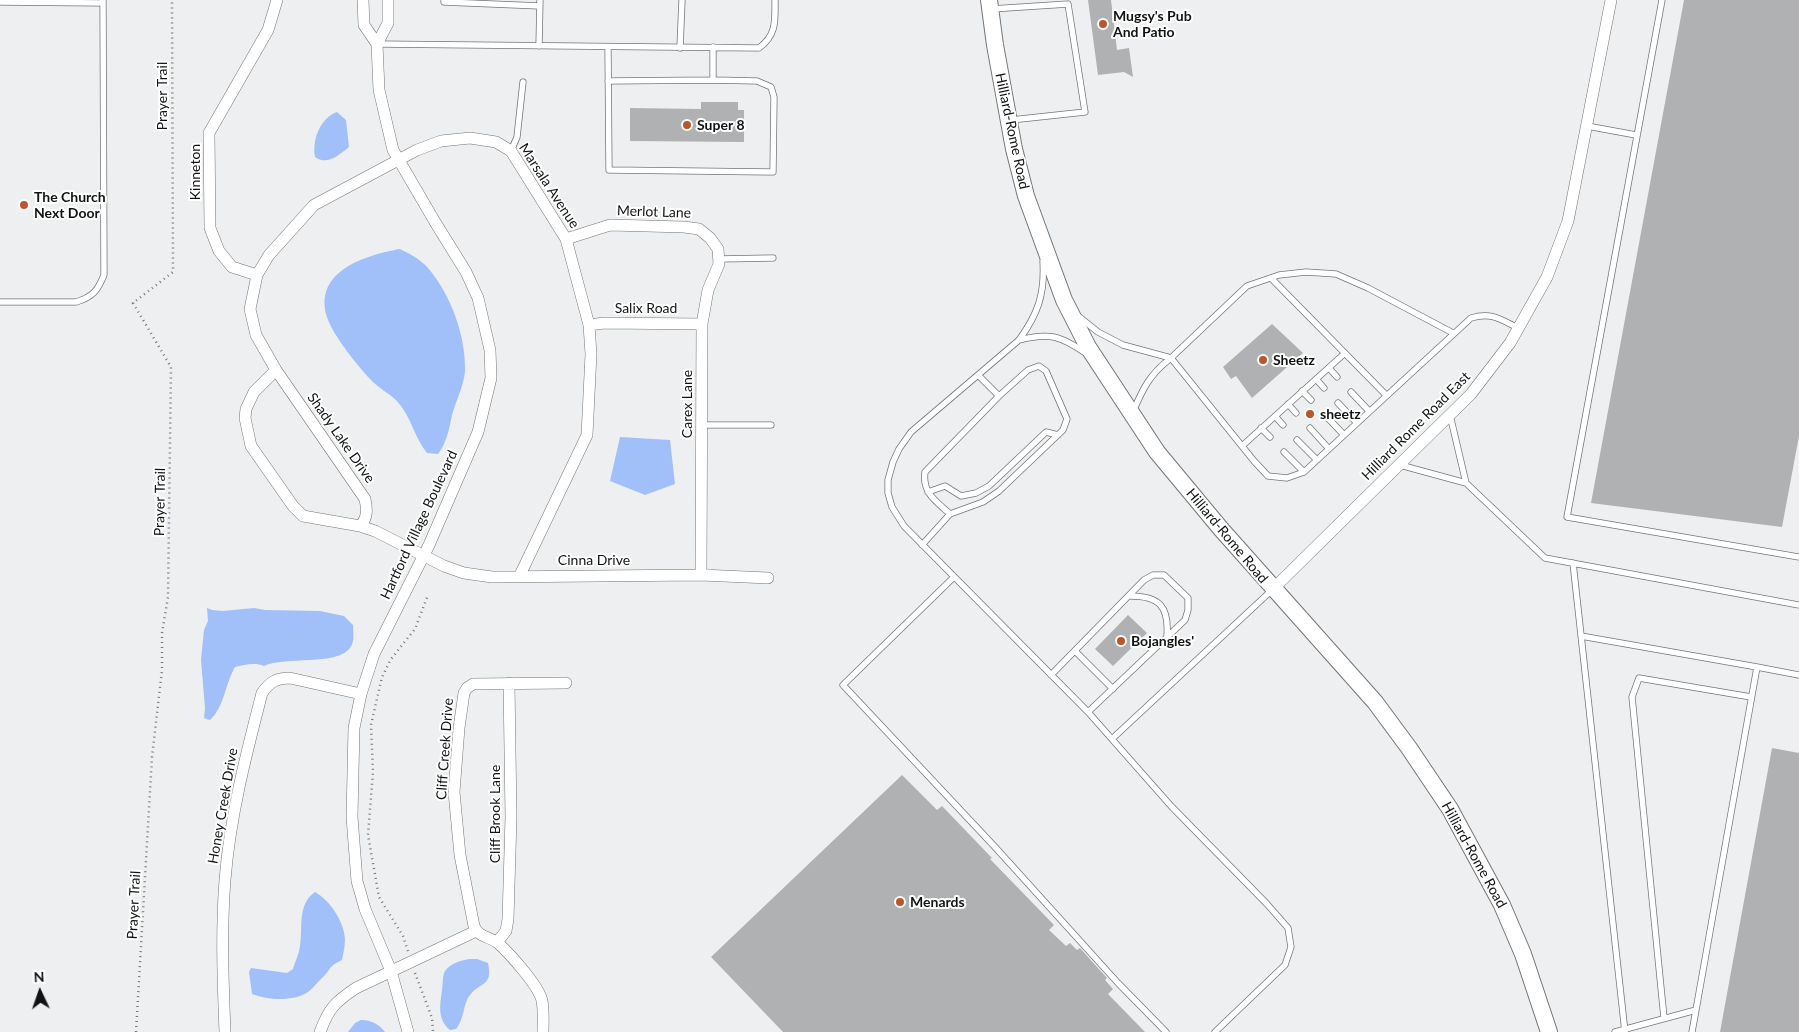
<!DOCTYPE html>
<style>
body{margin:0}
#map{position:relative;width:1799px;height:1032px;overflow:hidden;background:#edeff1;font-family:Lato,sans-serif}
canvas{display:block}
.north{position:absolute;left:15px;top:967px;width:50px;height:50px;-webkit-text-stroke:4px #fff;paint-order:stroke;rotate:357deg;font-size:14px;font-weight:700;line-height:20px;text-align:center;color:#111212}
.north::after{content:'';display:block;margin:auto;width:18px;height:22px;background:#111212;clip-path:polygon(50% 0,100% 100%,50% 72%,0 100%)}
</style>
<div id="map">
<canvas width="1799" height="1032"></canvas>
<div class="north">N</div>
</div>
<script>
const g = document.querySelector('canvas').getContext('2d');
g.lineJoin = 'round';
function paint(path, color) {
  g.fillStyle = color;
  g.fill(path, 'evenodd');
}
function stroke(path, color, width, dash) {
  g.strokeStyle = color;
  g.lineWidth = width;
  g.lineCap = dash ? 'butt' : 'round';
  g.setLineDash(dash || []);
  g.stroke(path);
}
function write(font, color, halo, rows, align = 'center') {
  g.font = font + ' Lato,sans-serif';
  g.lineWidth = 4;
  g.setLineDash([]);
  g.textBaseline = 'middle';
  g.strokeStyle = halo;
  g.fillStyle = color;
  for (const [text, x, y, turn = 0] of rows) {
    g.save();
    g.translate(x, y);
    g.rotate((+turn || 0) * Math.PI / 180);
    g.textAlign = isNaN(turn) ? turn : align;
    if (halo) g.strokeText(text, 0, 0);
    g.fillText(text, 0, 0);
    g.restore();
  }
}
paint(new Path2D(`
 M337,112L346,120L349,147C339,155 327,166 315,157C312,140 320,118 337,112Z
 M400,249C410,254 420,259 428,268C451,295 466,336 465,371C464,385 456,401 452,415C449,429 447,442 438,454L427,453C414,437 411,416 397,401C389,393 378,388 370,379C357,365 332,334 327,317C313,271 366,255 400,249Z
 M620,437L670,440L675,484L645,495L610,481Z
 M207,608L212,610L223,611L254,608L265,610L320,611L344,616L353,625C353,632 355,642 350,648C337,666 285,656 264,666C255,662 244,665 235,667C225,684 224,708 210,720L204,718L205,708L201,660L204,630L208,621Z
 M315,892C330,900 345,923 345,940C345,947 343,954 342,960C327,967 332,969 322,978C318,982 313,988 308,992C293,1002 268,1000 252,994L249,972L251,968L287,973L293,969C295,962 299,954 300,946C303,928 297,904 315,892Z
 M469,959H477L488,963C493,987 481,981 470,995C463,1003 465,1018 456,1029L450,1030C437,1019 440,1005 442,990C443,984 442,977 445,971C451,963 460,961 469,959Z
 M361,1020C371,1020 379,1024 385,1032H348L355,1023Z`), '#a1c0f9');
paint(new Path2D(`
 M1088,0H1111L1117,50L1129,48L1133,77L1124,72L1098,75Z
 M1684,0H1799V436L1782,527L1591,503Z
 M701,102H738V110H744V142L630,141V108L701,109Z
 M1272,324L1303,353L1252,398L1236,376L1231,379L1223,367Z
 M1128,615L1147,633L1113,666L1095,649Z
 M1772,748L1799,753V1032H1720Z
 M902,775L937,810L942,806L992,858L990,859L1054,925L1049,930L1066,946L1070,943L1077,950L1080,948L1107,978L1105,980L1113,989L1108,994L1145,1032H783L711,957Z`), '#afb1b2');
const service = new Path2D(`
 M444,0V2L540,6
 M1662,0L1567,517L1799,557
 M0,2L103,3
 M991,9L1068,4L1085,112L1011,120
 M377,44L759,48C777,35 775,20 775,0
 M539,46L540,0
 M608,47L609,170L773,172L774,97L771,87L757,81L713,80V47
 M680,48L682,0
 M608,81L713,80
 M1587,126L1636,135
 M511,151L517,137L523,82
 M719,259L773,258
 M1043,261C1045,294 1038,314 1019,340L911,432L899,449L893,462L888,480V493L892,507L904,526L1088,712L1171,806L1267,904L1288,928L1291,947L1285,965L1215,1032
 M1271,278L1386,395
 M0,302H76C93,297 98,290 104,275L103,0
 M1078,316L1098,332L1123,345L1171,358C1150,374 1143,388 1133,412
 M1453,333L1368,288L1336,274L1306,272L1279,275L1247,286L1171,358L1254,461L1268,476L1287,478L1304,472L1471,318C1492,312 1500,319 1518,328
 M1019,340C1050,332 1061,336 1087,354
 M1329,368L1337,377
 M978,375L999,396
 M1316,379L1324,388
 M1302,391L1311,400
 M1351,392L1369,411
 M1338,403L1357,423
 M1288,404L1296,413
 M1325,415L1344,435
 M1450,415L1466,483
 M1275,416L1283,425
 M702,425H771
 M1261,428L1270,437
 M1310,428L1329,449
 M1297,440L1317,460
 M1242,446L1345,353
 M1284,452L1304,472
 M1400,465L1466,483L1545,558L1799,605
 M928,492L945,486L961,496L976,493L989,486L1046,432L1058,435
 M922,545L950,514L983,502L999,491L1063,430L1067,419L1046,371L1039,366L1028,370L999,396L925,472C922,493 936,501 950,514
 M1573,563L1625,1032
 M954,577L843,685L995,847L1118,983L1166,1032
 M1130,596C1160,596 1169,607 1167,636
 M1581,636L1757,667
 M1075,651L1113,689
 M1051,675L1144,580L1153,575H1164L1188,598V610L1185,620L1088,712
 M1113,738L1272,590
 M1696,1010L1757,667L1799,675
 M1664,1018L1632,697L1639,678L1751,697
 M1615,1032L1696,1010L1692,1032`);
const minor = new Path2D(`
 M363,0L364,25L377,44
 M388,0V23L377,44L379,90L393,150L435,222L466,272L478,298L490,350L491,378L478,432L429,545L374,654L361,694L354,728L352,817L357,881L365,909L391,971L408,1032
 M566,239L610,225L684,227L699,229L710,238L718,249L719,264L708,290L702,324L701,575
 M257,275L232,267L219,251L210,228L209,133L268,30L277,0
 M589,325L604,323L702,324
 M276,370L254,392L246,409L245,418L251,446L293,506L303,516L360,526L375,531L444,566L464,573L492,577L701,575L768,578
 M360,526C368,518 367,509 365,499L276,370L256,335L250,309L257,275L269,255L314,205L417,150L441,141L470,138L496,142L511,151L566,239L589,325L591,354L587,435L520,575
 M1273,589L1471,394L1510,343L1547,277L1568,221L1611,0
 M497,942L506,931L508,919L511,817L509,683
 M225,1032C223,982 221,930 225,880C230,816 246,755 262,693C270,682 276,678 290,678L361,694
 M320,1032C329,1008 335,1002 356,988L476,931
 M543,1032C543,1022 544,1011 542,1001C540,987 509,953 498,943C489,936 479,938 474,926L460,855L454,792L459,728L464,693L467,688L473,684L566,683`);
const secondary = new Path2D(`
 M989,0L995,45L1014,149L1026,196L1064,300L1088,347L1157,452L1221,529L1375,702L1409,748L1450,809L1502,905L1523,954L1549,1032`);
stroke(service, '#737577', 7);
stroke(minor, '#737577', 12);
stroke(secondary, '#737577', 18);
stroke(new Path2D(`
 M408,951L403,936L379,897L368,835L373,772L371,725L382,677L391,659L415,629L428,595
 M415,973L432,1018L433,1032
 M136,1032L152,757L162,670V633L168,597L171,367L133,303L173,272L172,0`), '#767778', 2.5, [1, 4]);
stroke(service, '#fff', 5.5);
stroke(minor, '#fff', 11);
stroke(secondary, '#fff', 16);
for (const [x, y, r, color] of [
 [1103,24,5,"#bc562a"],
 [687,125,5,"#bc562a"],
 [24,205,5,"#bc562a"],
 [1263,360,5,"#bc562a"],
 [1310,414,5,"#bc562a"],
 [1121,641,5,"#bc562a"],
 [900,902,5,"#bc562a"]
]) {
  const dot = new Path2D();
  dot.arc(x, y, r, 0, 2 * Math.PI);
  g.fillStyle = color;
  g.fill(dot);
  stroke(dot, '#fff', 2);
}
write('bold 14px', '#111212', '#fff', [
 ["Mugsy's Pub",1113,16],
 ["And Patio",1113,32],
 ["Super 8",697,125],
 ["The Church",34,197],
 ["Next Door",34,213],
 ["Sheetz",1273,360],
 ["sheetz",1320,414],
 ["Bojangles'",1131,641],
 ["Menards",910,902]
], 'left');
write('14px', '#111212', '#fff', [
 ["Prayer Trail",162,96,-90],
 ["Hilliard-Rome Road",1012,131,78],
 ["Kinneton",195,172,-90],
 ["Marsala Avenue",549,186,57],
 ["Merlot Lane",654,212,2],
 ["Salix Road",646,308],
 ["Carex Lane",687,404,-90],
 ["Hilliard Rome Road East",1416,426,-45],
 ["Shady Lake Drive",341,438,55],
 ["Prayer Trail",160,502,-89],
 ["Hartford Village Boulevard",419,525,-65],
 ["Hilliard-Rome Road",1227,536,50],
 ["Cinna Drive",594,560],
 ["Cliff Creek Drive",445,749,-86],
 ["Honey Creek Drive",223,806,-80],
 ["Cliff Brook Lane",495,814,-90],
 ["Hilliard-Rome Road",1474,855,61],
 ["Prayer Trail",134,905,-87]
]);
</script>
